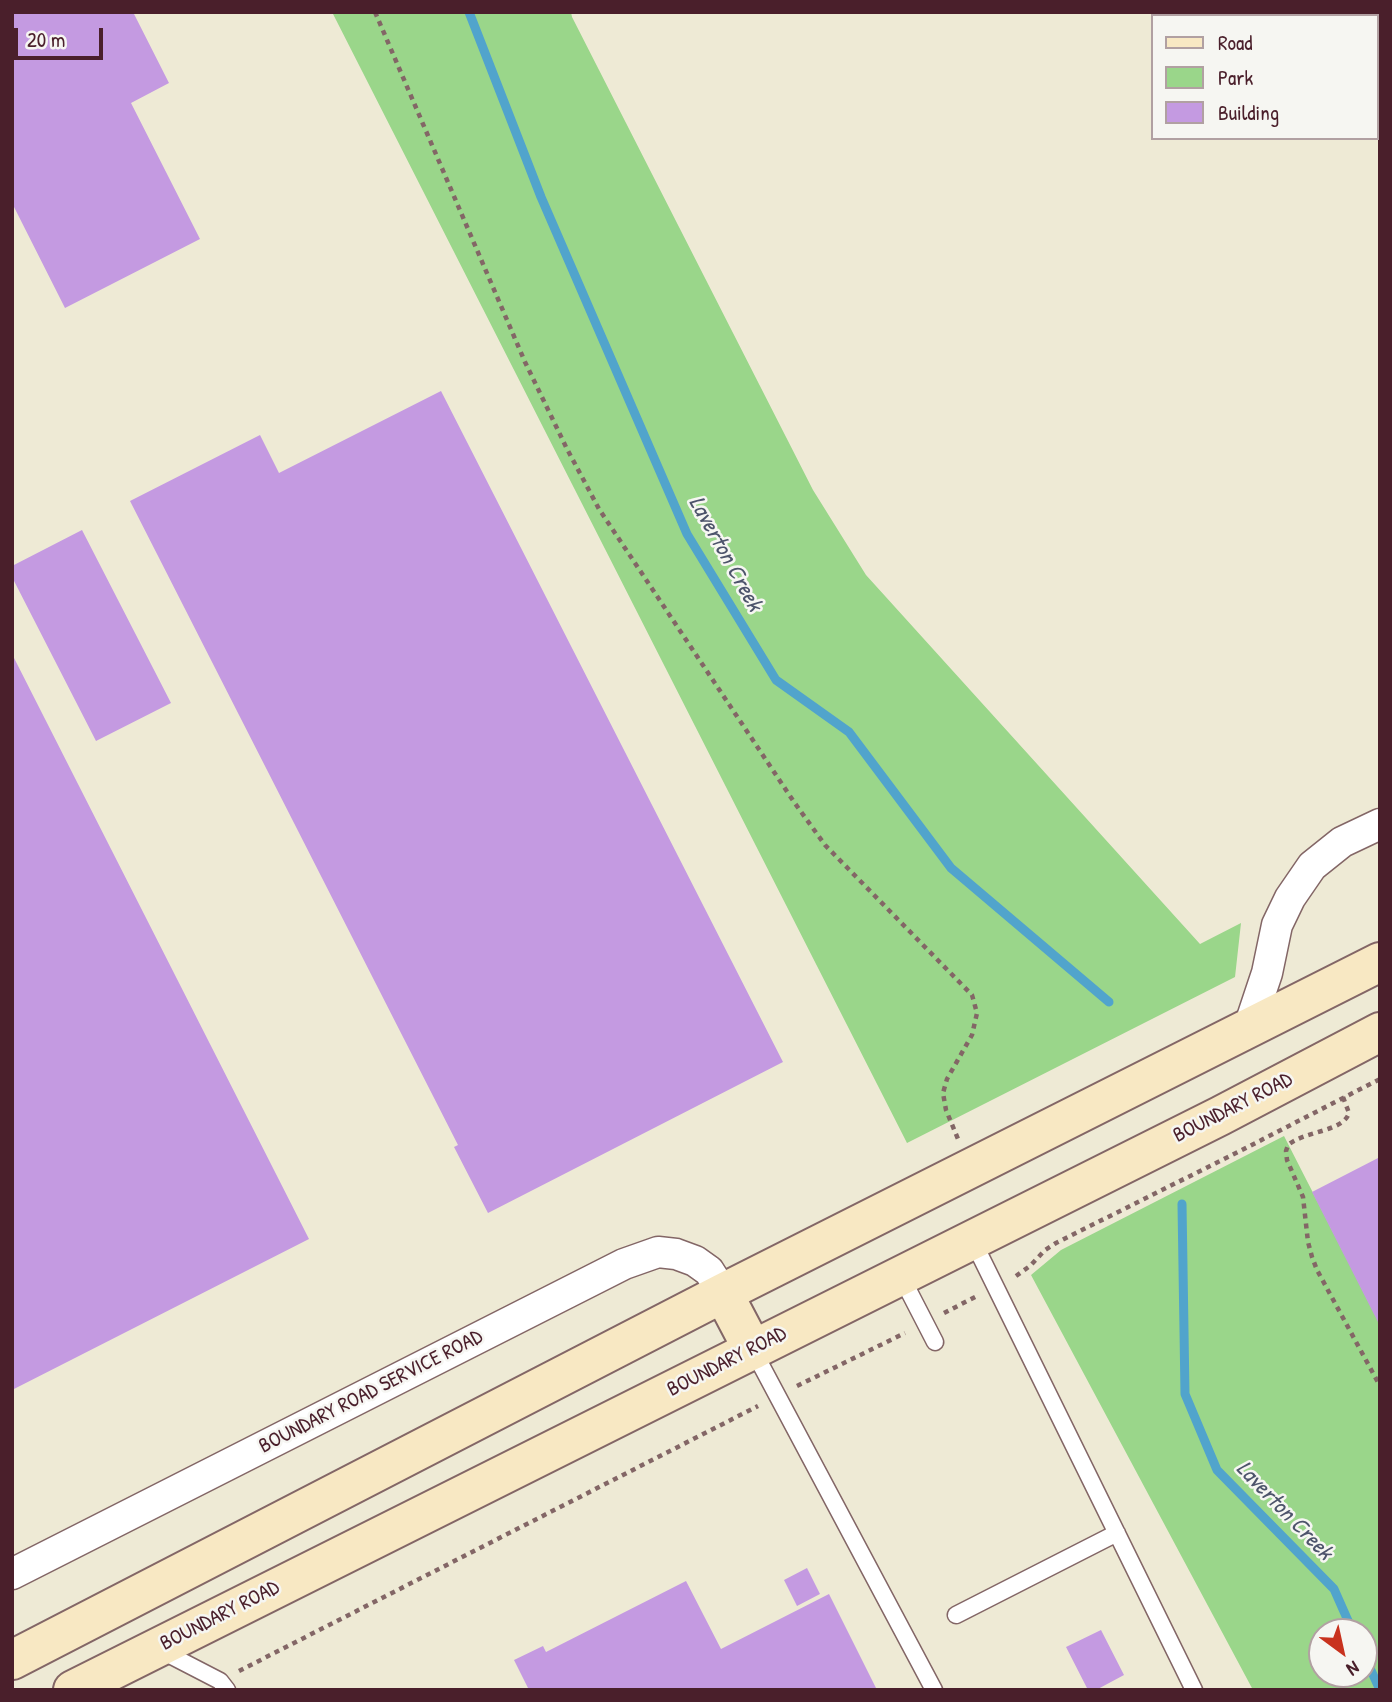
<!DOCTYPE html>
<style>
body{margin:0}
#map{position:relative;width:1392px;height:1702px;overflow:hidden;background:#eeead5;font-family:"Patrick Hand",sans-serif}
canvas{display:block}
.frame{position:absolute;inset:0;border:14px solid #4a1f2b;pointer-events:none}
.legend{position:absolute;left:1151px;top:14px;width:228px;height:126px;box-sizing:border-box;background:#f6f6f2;border:2px solid #b1a0a2;margin:0;padding:9px 12px;list-style:none;font-size:21px;color:#4a1f2b}
.legend li{display:flex;align-items:center;gap:14px;height:35px}
.legend b{width:35px;border:2px solid #b1a0a2}
.north{position:absolute;left:1308px;top:1618px;width:70px;height:70px;box-sizing:border-box;background:#f6f6f2;border:2px solid #b1a0a2;border-radius:50%;rotate:147deg;font-size:19px;font-weight:700;line-height:28px;text-align:center;color:#4a1f2b}
.north::after{content:'';display:block;margin:auto;width:24px;height:32px;background:#c8321e;clip-path:polygon(50% 0,100% 100%,50% 72%,0 100%)}
.scale{position:absolute;left:14px;top:28px;width:89px;height:32px;box-sizing:border-box;border:4px solid #4a1f2b;border-top:0;padding-left:9px;font-size:21px;line-height:24px;white-space:nowrap;color:#4a1f2b;-webkit-text-stroke:5px #f6f6f2;paint-order:stroke}
</style>
<div id="map">
<canvas width="1392" height="1702"></canvas>
<div class="frame"></div>
<ul class="legend">
<li><b style="height:9px;background:#f8e8c3"></b>Road</li>
<li><b style="height:19px;background:#9ad68a"></b>Park</li>
<li><b style="height:19px;background:#c49ae1"></b>Building</li>
</ul>
<div class="north">N</div>
<div class="scale">20 m</div>
</div>
<script>
const g = document.querySelector('canvas').getContext('2d');
g.lineJoin = 'round';
function paint(path, color) {
  g.fillStyle = color;
  g.fill(path, 'evenodd');
}
function stroke(path, color, width, dash) {
  g.strokeStyle = color;
  g.lineWidth = width;
  g.lineCap = dash ? 'butt' : 'round';
  g.setLineDash(dash || []);
  g.stroke(path);
}
function write(font, color, halo, rows, align = 'center') {
  g.font = font + ' "Patrick Hand",sans-serif';
  g.lineWidth = 5;
  g.setLineDash([]);
  g.textBaseline = 'middle';
  g.strokeStyle = halo;
  g.fillStyle = color;
  for (const [text, x, y, turn = 0] of rows) {
    g.save();
    g.translate(x, y);
    g.rotate((+turn || 0) * Math.PI / 180);
    g.textAlign = isNaN(turn) ? turn : align;
    if (halo) g.strokeText(text, 0, 0);
    g.fillText(text, 0, 0);
    g.restore();
  }
}
paint(new Path2D(`
 M332,12H571L572,17L813,490L866,575L1200,944L1241,923L1235,977L907,1143Z
 M1284,1136L1380,1324V1690H1253L1031,1275L1061,1250ZM1322,1632H1364V1674H1322Z`), '#9ad68a');
stroke(new Path2D(`
 M469,12L541,197L687,534L776,680L849,732L951,868L1109,1002
 M1182,1204L1185,1394L1217,1470L1334,1589L1353,1632
 M1364,1655L1380,1690`), '#51a4cc', 9);
paint(new Path2D(`
 M12,12H133L169,83L131,103L200,239L65,308L12,203Z
 M441,391L783,1062L488,1213L454,1147L458,1145L130,501L260,435L279,473Z
 M82,530L171,703L96,741L12,577V566Z
 M12,654L309,1239L12,1390Z
 M1380,1157V1326L1312,1192Z
 M807,1568L820,1594L797,1606L784,1580Z
 M686,1581L721,1649L829,1594L877,1690H529L514,1660L543,1646L546,1652Z
 M1101,1630L1124,1675L1096,1690H1088L1066,1647Z`), '#c49ae1');
const service = new Path2D(`
 M972,1239L1194,1690
 M901,1276L935,1342
 M753,1350L934,1690
 M956,1615L1117,1533
 M160,1650L220,1681L227,1690`);
const minor = new Path2D(`
 M1248,1030L1267,973L1277,925L1290,898L1312,866L1342,842L1380,824
 M12,1574L624,1264L658,1252L676,1254L695,1261L709,1271L723,1293`);
const secondary = new Path2D(`
 M723,1293L753,1350
 M12,1660L723,1293L1380,962
 M73,1690L1220,1116L1380,1032`);
stroke(service, '#836666', 19);
stroke(minor, '#836666', 33);
stroke(secondary, '#836666', 42);
stroke(new Path2D(`
 M375,12L525,362L566,447L599,509L794,802L825,845L972,995L977,1013L972,1035L947,1079L943,1093L946,1110L958,1139
 M1343,1097L1349,1113C1343,1132 1304,1131 1288,1145L1286,1151L1287,1160L1303,1197L1308,1242L1312,1257L1317,1270L1380,1386
 M1016,1276L1030,1266L1045,1250L1056,1243L1240,1151L1380,1079
 M944,1313L977,1296
 M797,1386L905,1333
 M239,1671L758,1406`), '#836666', 4.5, [5, 5]);
stroke(service, '#fff', 16);
stroke(minor, '#fff', 30);
stroke(secondary, '#f8e8c3', 38);
write('21px', '#4a1f2b', '#f6f6f2', [
 ["BOUNDARY ROAD",1233,1108,-27],
 ["BOUNDARY ROAD",727,1362,-27],
 ["BOUNDARY ROAD SERVICE ROAD",371,1392,-27],
 ["BOUNDARY ROAD",220,1616,-27]
]);
write('italic 23px', '#4d546b', '#f6f6f2', [
 ["Laverton Creek",725,554,61],
 ["Laverton Creek",1284,1511,46]
]);
</script>
